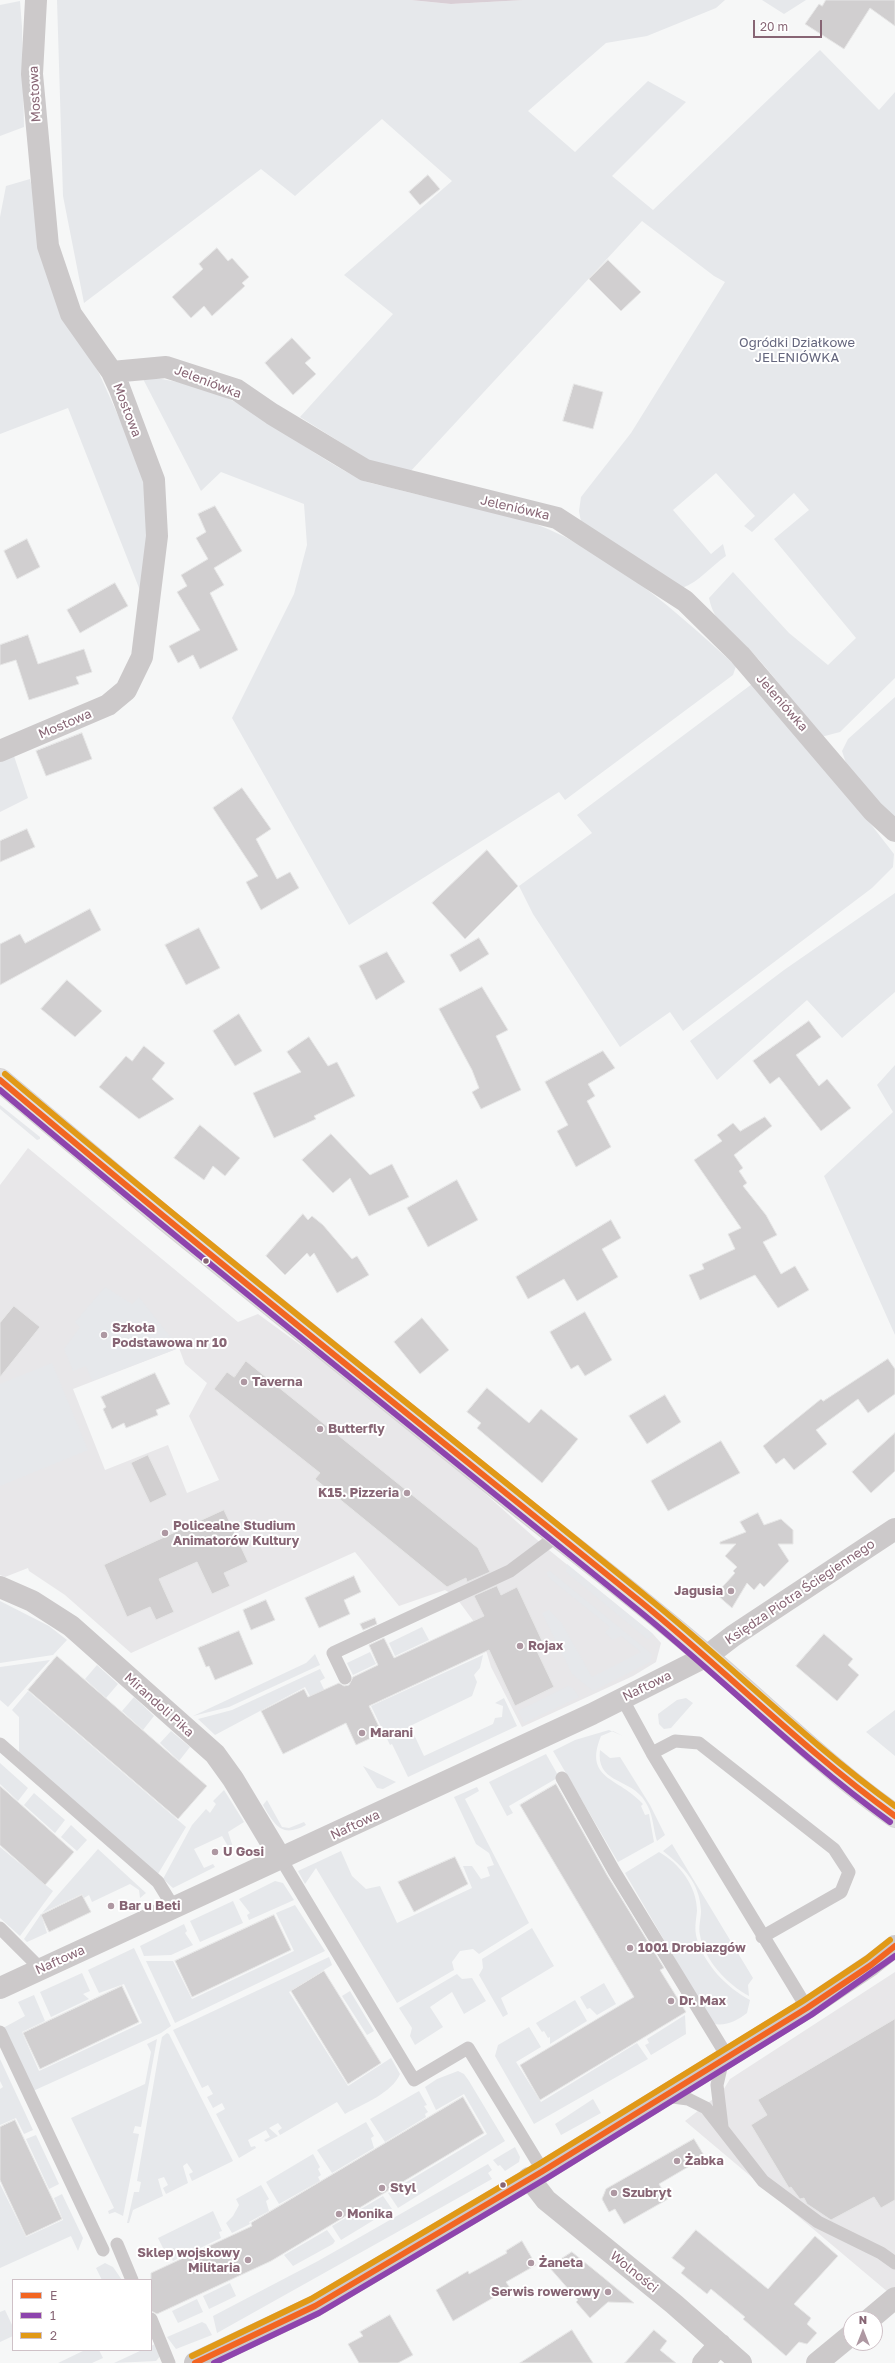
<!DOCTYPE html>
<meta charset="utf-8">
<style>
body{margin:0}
#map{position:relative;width:895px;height:2363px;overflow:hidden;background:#f6f7f7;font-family:"Golos Text",sans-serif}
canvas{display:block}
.legend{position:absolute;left:12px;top:2279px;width:140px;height:72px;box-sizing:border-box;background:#fff;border:1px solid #cfc1c7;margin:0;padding:5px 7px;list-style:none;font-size:12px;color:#876574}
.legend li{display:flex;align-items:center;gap:8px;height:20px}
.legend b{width:20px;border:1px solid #cfc1c7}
.north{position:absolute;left:843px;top:2311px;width:40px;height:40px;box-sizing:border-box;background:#fff;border:1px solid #cfc1c7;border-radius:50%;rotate:0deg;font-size:11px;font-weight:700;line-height:16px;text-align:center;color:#876574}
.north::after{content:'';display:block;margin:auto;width:14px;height:18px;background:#ae98a2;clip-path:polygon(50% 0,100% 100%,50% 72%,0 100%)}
.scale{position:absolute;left:753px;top:20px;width:69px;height:18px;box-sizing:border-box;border:2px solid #876574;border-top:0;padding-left:5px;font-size:12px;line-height:14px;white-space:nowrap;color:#876574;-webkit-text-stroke:3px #fff;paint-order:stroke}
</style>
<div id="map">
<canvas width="895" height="2363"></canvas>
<ul class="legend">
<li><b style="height:5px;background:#f26522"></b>E</li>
<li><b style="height:5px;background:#8e44ad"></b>1</li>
<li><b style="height:5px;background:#e19917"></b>2</li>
</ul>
<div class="north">N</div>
<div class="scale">20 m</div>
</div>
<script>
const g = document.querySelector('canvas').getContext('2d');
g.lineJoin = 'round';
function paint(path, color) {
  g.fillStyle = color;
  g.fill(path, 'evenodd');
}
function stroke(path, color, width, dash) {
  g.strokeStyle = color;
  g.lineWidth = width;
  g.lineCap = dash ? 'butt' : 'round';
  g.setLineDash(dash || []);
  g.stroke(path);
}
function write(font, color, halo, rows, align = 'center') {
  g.font = font + ' "Golos Text",sans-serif';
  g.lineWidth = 4;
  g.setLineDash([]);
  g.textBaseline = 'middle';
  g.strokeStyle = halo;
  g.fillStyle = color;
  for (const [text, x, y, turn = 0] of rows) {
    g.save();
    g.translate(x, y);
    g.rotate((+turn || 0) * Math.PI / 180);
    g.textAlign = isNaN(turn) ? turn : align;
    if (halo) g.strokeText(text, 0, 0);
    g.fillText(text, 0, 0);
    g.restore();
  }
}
paint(new Path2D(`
 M28,1148L238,1322L258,1314L399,1417L544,1546L653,1634L661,1643L656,1662L633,1676L522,1727L491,1667L480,1630L455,1596L445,1590L399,1606L355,1552L131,1653L65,1595L29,1571L28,1568L5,1577L0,1575V1185ZM179,1348L185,1364L207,1383L189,1416L219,1480L187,1493L168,1445L105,1470L73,1389Z
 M895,1972V2298L685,2121L722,2092L730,2079Z`), '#e8e7e9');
paint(new Path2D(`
 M57,0H411L451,4L524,0H725L716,8L647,36L606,43L528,111L575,152L648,81L686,102L612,176L653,210L820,50L879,110L895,92V678L840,732L821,737C797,708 775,676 749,649C732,630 715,627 709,598L733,572L789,633L828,665L856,638L774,539L809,510L794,493L752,532L744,526L755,516L716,473L673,510L711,554L723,544L726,556C711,566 699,582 682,588L581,522L579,511L581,497L631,433L725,282L714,276L642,221L409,473L372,462L300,417L393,314L344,275L452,181L382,119L295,196L261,169L84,303L63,196Z
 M762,0H806L784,14Z
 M20,1L22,27L24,127L0,136V5Z
 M30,179L62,313L98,371L148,482L149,540L141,593L68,408L0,434V217L6,186Z
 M142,377C176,379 215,390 245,407C284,430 319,459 360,479C369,484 382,485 392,488C427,498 463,503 498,512C591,535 666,602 736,666L733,675L565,800L559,792L349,925L232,718L294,594L307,545L304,504L221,472L201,491Z
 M752,684L776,702L894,854L893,867L872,888L683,1031L670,1012L620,1047L533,914L519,886L592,833L577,815Z
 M895,697V820L847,766L842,751L848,739Z
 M14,756L28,798L0,812V762Z
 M895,893V992L842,1038L807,1000L717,1080L690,1041L784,970Z
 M895,1065V1335L824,1176L893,1112L877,1085Z
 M0,1105L40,1137V1139L37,1140L0,1109Z
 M105,1287L132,1304L139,1297L179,1348L92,1381L86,1366L73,1371L64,1349L80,1327L75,1322Z
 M52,1363L88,1450L0,1486V1384Z
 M567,1564L653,1634L649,1639L646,1638L566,1572Z
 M550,1571L652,1654L650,1662L593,1691L572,1674L542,1613L549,1610L561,1622L592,1677L641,1652L621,1636L612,1640L605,1632L610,1627L548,1577L547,1572Z
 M0,1601L49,1626L67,1640L53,1655L0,1663Z
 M422,1627L429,1640L395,1656L389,1643Z
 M370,1652L376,1664L353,1675L347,1663Z
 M315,1654L320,1665L229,1707L193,1716L306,1663Z
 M483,1655L480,1668L474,1675L477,1682L472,1696L410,1726L424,1756L493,1724L495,1718L502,1717L503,1706L495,1703L504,1698L517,1726L408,1777L392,1744L390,1745L371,1706Z
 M50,1660L8,1707L0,1700V1667Z
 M97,1665L118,1684L106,1698L85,1679Z
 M320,1669L325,1678L320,1681L338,1719L318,1711L305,1687L215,1735L198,1719L232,1710Z
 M568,1686L573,1688L579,1697L524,1723L518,1711Z
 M28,1691L186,1827L158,1874L19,1754V1717L12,1710Z
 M134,1697L154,1716L143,1730L122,1711Z
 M686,1698L693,1703L671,1728L664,1729L659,1724L658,1714L677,1700Z
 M895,1710V1756L866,1732Z
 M609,1730L623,1736L613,1731L601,1736C583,1780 619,1777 643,1804L641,1806L645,1815L649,1814L654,1842L618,1862L553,1751L575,1740Z
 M171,1731L190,1747L179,1761L160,1743Z
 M600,1750L610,1758L620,1757L650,1805L665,1835L657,1841C652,1824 654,1813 642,1797C626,1778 596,1782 600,1750Z
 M546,1754L559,1777L509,1806L513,1813L507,1816L489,1782Z
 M0,1763L28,1788L18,1801L0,1784Z
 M363,1766L396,1782L383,1789L377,1788Z
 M477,1787L479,1791L465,1799L529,1923L479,1954L473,1949L460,1951L452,1962L454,1970L397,2003L316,1868L305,1884L298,1871L341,1851L352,1876L366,1889L380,1886L397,1923L472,1888L463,1866H472L481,1879L490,1876L487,1867L494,1865L489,1853L476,1844L454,1797Z
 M224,1790L244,1822L228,1832L234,1850L232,1853L222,1836L194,1849L204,1868L213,1864L215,1867L173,1888L163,1879L192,1825L206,1809L210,1813L216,1804L213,1801Z
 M34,1793L65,1820L55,1833L24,1805Z
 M267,1800L282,1827L289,1828L304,1822L306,1825C282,1838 275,1826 263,1805Z
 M71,1825L87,1840L77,1851L61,1837Z
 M672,1844L753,1978L748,1985L749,1996C728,1985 704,1960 700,1935C698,1927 701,1919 701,1911C700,1882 683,1867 663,1851Z
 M0,1847L53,1891L20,1936L0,1918Z
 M98,1849L146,1893L140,1898L139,1890L130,1884L92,1902L89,1895L84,1898L82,1894L42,1913Z
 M659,1852C679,1863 697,1886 697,1911C696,1921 694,1929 697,1939C705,1965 726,1987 750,2000L747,2013C736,2021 728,2026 713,2024L625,1873Z
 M275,1881L283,1883L294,1900L249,1920L247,1915L250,1913L239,1899Z
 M233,1901L243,1923L200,1942L190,1921Z
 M295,1905L325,1951L175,2023L146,1961H173L192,1999L294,1951L276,1913Z
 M41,1914L47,1933L27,1942L24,1939Z
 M184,1924L187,1931L185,1933L193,1945L171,1955L144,1956L140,1946Z
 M532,1928L554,1966L501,1998L508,2014L503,2017L479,1975L483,1968L482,1959Z
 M134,1948L171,2026L161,2033L33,2091L3,2028L25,2016L18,2002L34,1995L45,2021L22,2032L39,2071L142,2023L124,1984L99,1993L88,1970Z
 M329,1957L332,1965L289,1992L348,2086L391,2058L400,2074C392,2093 363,2104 345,2114L337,2102L280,2135L278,2131L282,2128L278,2123L269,2128L278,2136L266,2142L264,2140L270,2137L266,2130L248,2140L251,2147L255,2146L256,2148L239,2158L216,2114L225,2109L222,2103L213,2108L207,2097L213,2094L208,2085L202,2088L173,2030Z
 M82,1973L90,1991L83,1994L89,1999L51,2017L40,1992Z
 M457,1974L462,1979L472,1978L486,2001L464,2014L452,1992L430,2007L443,2027L415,2045L410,2036L412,2028L399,2008Z
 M604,1983L616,2004L597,2015L590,2008L587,2009L580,1997Z
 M350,1991L374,2031L367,2035L342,1996Z
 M575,2000L587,2021L550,2044V2037L548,2038L544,2031L542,2032L536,2023Z
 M685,2015L686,2034L651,2055L645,2045L649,2043L647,2039Z
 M529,2027L541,2047L516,2062L541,2102L637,2043L648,2059L534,2124L495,2056L498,2045Z
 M167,2033L169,2034L233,2161L192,2181L189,2174L193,2172L187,2163L183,2166L188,2183L166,2194L163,2188L168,2185L164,2177L158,2179L163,2196L133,2210L129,2223H127L134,2192H139L141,2182L137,2181L159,2052L162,2037Z
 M157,2039L141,2127L135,2126L133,2133L139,2134L123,2216L115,2212L109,2214L108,2211L114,2208L71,2118L145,2084L151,2052L147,2044Z
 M0,2059L33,2130L24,2134L16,2118L0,2125V2089L3,2087L0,2081Z
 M458,2071L464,2074L469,2081L505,2141L398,2208L388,2193L487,2134L464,2094L436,2110L425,2087L437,2079Z
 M419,2091L427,2105L424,2106L428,2112L425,2114L426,2117L385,2142L370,2119Z
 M593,2099L601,2113L561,2135L555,2124Z
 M366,2122L374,2136L371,2138L374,2148L332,2173L317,2150Z
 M36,2135L59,2184L49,2189L26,2139Z
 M515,2147L520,2157L519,2162L505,2171L500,2165L498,2166L493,2160Z
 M313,2154L320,2167L318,2169L321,2175L318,2177L320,2181L279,2204L266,2182Z
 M488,2164L492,2170L488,2173L492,2179L217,2333L213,2316L318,2261Z
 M0,2184L26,2237L63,2220L54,2198L62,2194L83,2238L78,2251L71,2236L0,2268Z
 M261,2185L269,2199L266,2201L269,2211L249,2222L250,2224L232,2233L226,2223L233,2216L239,2205L236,2199Z
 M383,2196L392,2209L341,2240L332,2226Z
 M213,2211L222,2231L219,2232L221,2238L173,2261L170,2255L167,2256L158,2238Z
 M327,2230L335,2241L333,2244L293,2266L284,2255Z
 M105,2263L113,2267L122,2280H102L96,2268Z
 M230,2283L236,2296L209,2309L203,2296Z
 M197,2299L203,2312L178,2323L172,2311Z
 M5,2310L13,2327V2336L0,2342V2312Z
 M202,2322L206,2324L212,2335L176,2349L167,2337Z
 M157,2343L162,2354L156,2361L114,2363L142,2350H151V2346Z
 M85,2350H99L103,2358L92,2363H58Z`), '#e6e8eb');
paint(new Path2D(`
 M411,0H524L451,4Z`), '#d9ced5');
const building = new Path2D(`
 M826,0H895V26L870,8L844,49L805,24L819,4L822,6Z
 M428,175L440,189L420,205L409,192Z
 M217,248L228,261L232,258L249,277L242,283L245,286L212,316L204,306L191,318L172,297L203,269L199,264Z
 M608,260L641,292L621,311L589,279Z
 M292,338L311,358L305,363L316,374L293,395L265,363Z
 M574,384L603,392L593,429L563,421Z
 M215,506L242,551L214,568L224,585L210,593L238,650L200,669L193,655L178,663L169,646L200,630L177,592L187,586L181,575L208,559L196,538L206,532L198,514Z
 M27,539L40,567L17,579L4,551Z
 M115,583L128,606L80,633L67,610Z
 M28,635L38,664L84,649L92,672L76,677L79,684L29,700L16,660L0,665V645Z
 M82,733L92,759L46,776L36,751Z
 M242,788L271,829L256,839L277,879L290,872L299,888L261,910L246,882L258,876L213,808Z
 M27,829L35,847L0,862V841Z
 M487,850L518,886L465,939L432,903Z
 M90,909L101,930L0,985V944L20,934L25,943Z
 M199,928L220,968L186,985L165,945Z
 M479,938L489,954L460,972L450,955Z
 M387,952L405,982L376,1000L359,966Z
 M67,980L102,1011L75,1037L41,1009Z
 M482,987L508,1030L496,1036L521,1090L481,1109L472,1092L479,1088L472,1070L439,1009Z
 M239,1014L262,1051L235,1066L213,1031Z
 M809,1021L821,1037L796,1055L819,1086L827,1079L851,1108L821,1131L779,1077L770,1084L753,1061Z
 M309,1037L328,1066L337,1062L355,1096L314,1116L316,1119L274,1138L253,1093L301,1072L287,1052Z
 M144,1046L165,1063L152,1079L174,1099L139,1119L99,1087L126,1056L132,1061Z
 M603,1051L615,1068L588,1084L595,1096L587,1101L611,1147L576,1167L557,1131L568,1125L545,1082Z
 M765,1117L772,1126L734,1155L743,1168L739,1171L747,1183L743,1186L766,1215L777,1235L763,1242L781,1274L795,1266L809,1290L778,1308L755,1275L700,1300L689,1275L704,1269L702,1264L735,1249L728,1234L741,1228L694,1160L722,1141L717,1135L733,1123L740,1131Z
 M200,1125L240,1158L225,1176L213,1166L204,1180L174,1158Z
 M331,1134L370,1175L392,1164L409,1197L369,1216L350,1178L333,1193L302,1160Z
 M457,1180L478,1220L428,1247L407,1208Z
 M303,1214L308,1220L312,1216L323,1225L352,1259L357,1256L369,1275L337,1293L314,1253L310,1257L307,1253L285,1275L266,1256Z
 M611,1220L621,1238L602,1249L618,1277L577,1301L564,1279L528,1299L516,1277Z
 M14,1306L40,1327L0,1377V1323Z
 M585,1312L612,1360L585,1376L578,1365L571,1369L550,1332Z
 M422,1318L449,1350L420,1374L394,1342Z
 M888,1359L895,1369V1394L868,1413L858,1399L816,1430L827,1444L794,1470L784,1458L776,1464L763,1446L821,1399L823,1401Z
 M246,1361L478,1548L490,1572L467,1582L466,1578L447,1587L315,1479L320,1473L214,1389L227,1372L234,1377Z
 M155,1373L170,1404L156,1410L158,1415L126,1428L124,1423L112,1429L103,1409L106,1407L101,1397Z
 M487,1388L529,1423L541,1409L578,1439L542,1483L477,1428L481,1423L467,1412Z
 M665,1395L681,1422L647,1444L629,1416Z
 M895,1433V1471L871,1493L852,1472Z
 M721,1441L740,1473L668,1511L651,1481Z
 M148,1455L167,1495L150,1503L131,1463Z
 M224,1510L248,1562L224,1573L230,1586L212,1594L197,1562L159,1579L174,1612L156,1620L150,1607L127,1617L104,1565Z
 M758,1513L764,1525L781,1519L793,1530V1544H778L789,1561L764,1587L760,1583L754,1590L747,1583L732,1608L716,1594L735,1573L733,1571L737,1567L725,1556L736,1544H720V1542L746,1532L740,1522Z
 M354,1576L361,1592L344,1600L350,1614L319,1628L305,1598Z
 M497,1586L501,1595L517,1587L544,1645L536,1649L554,1687L515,1706L489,1650L369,1706L382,1733L356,1745L346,1723L283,1754L261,1711L304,1689L308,1697L339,1683L344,1686L349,1685L353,1677L378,1665L369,1645L384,1638L394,1658L484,1616L474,1596Z
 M266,1600L275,1620L251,1630L243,1610Z
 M375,1618L377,1624L363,1630L360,1624Z
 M239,1631L253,1664L215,1680L209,1666L206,1667L198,1648Z
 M824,1634L853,1659L848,1665L859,1675L837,1701L796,1666Z
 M57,1656L207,1786L178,1819L28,1690Z
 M556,1784L607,1875L664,1968L660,1970L686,2012L540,2100L520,2065L634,1997L520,1805Z
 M0,1786L74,1852L45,1885L0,1845Z
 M455,1857L468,1884L414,1912L398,1882Z
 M82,1895L91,1912L49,1932L41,1915Z
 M274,1915L291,1950L192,1997L175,1961Z
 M324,1971L381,2063L348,2084L291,1991Z
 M122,1986L139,2022L40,2069L23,2033Z
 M895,2019V2200L881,2208L874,2197L831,2220L807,2204L804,2198L800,2199L791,2187L789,2188L751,2125L767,2115L758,2100Z
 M463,2097L484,2133L271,2261L157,2314L151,2311V2273L252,2226L251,2223Z
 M15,2120L62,2219L26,2236L0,2180V2127Z
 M694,2139L705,2157L659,2184L668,2199L624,2224L615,2209L609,2212L602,2199L606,2189Z
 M696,2230L768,2289L815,2236L838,2256L794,2304L811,2318L807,2324L817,2333L807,2344L799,2342L786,2356L743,2319L745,2317L711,2289L707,2294L681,2273L685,2268L672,2258Z
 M522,2241L536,2265L506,2282L510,2288L453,2321L436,2290L468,2271L469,2274L507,2253L506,2251Z
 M572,2252L604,2278L634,2303L608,2302L590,2318L576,2302L578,2300L549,2267Z
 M390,2315L413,2355L398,2363H359L348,2344L363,2336L360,2332Z
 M572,2330L593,2363H520Z
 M654,2330L667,2341L660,2350L676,2363H625Z`);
paint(building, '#d1cfd0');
stroke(building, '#e6e6e6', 1);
const secondary = new Path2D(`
 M0,1080L164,1218L520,1506C585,1558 652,1609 715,1664C773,1714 833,1773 895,1816`);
stroke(secondary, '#d5d3d4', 24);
stroke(new Path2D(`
 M345,1678L333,1653L510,1571L558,1535
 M622,1698L652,1753
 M0,1744L158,1882L174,1908
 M562,1778L614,1871L727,2056
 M281,1859L414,2080L468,2048L543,2171
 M0,1928L41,1969
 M762,1937L841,1892L849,1872L834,1849L699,1743L675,1741L652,1753L807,2008
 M0,2032L103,2250
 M665,2096L688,2099L706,2108L763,2181L818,2222L881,2253L895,2263
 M722,2127L717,2085L723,2059
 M117,2244L132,2280
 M151,2319L169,2363`), '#ccc9ca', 13);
stroke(new Path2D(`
 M112,372L166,367L237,390L272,414L365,470L557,518L685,601L740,655L873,811L895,831
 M0,751L108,705L126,690L142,657L157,536L154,480L119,387L112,372L71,314L48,246L32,74L36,0
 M0,1587L32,1601L71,1626L215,1754L233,1779L281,1859
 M0,1988L592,1714L707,1656L733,1636L895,1529
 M529,2178L546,2200L674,2304L741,2363
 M870,2319L895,2298
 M703,2363L720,2344
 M817,2363L851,2335`), '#ccc9ca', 22);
stroke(new Path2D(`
 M195,2363L315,2306L543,2171L807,2008L871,1965L895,1946`), '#ccc9ca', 22);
stroke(secondary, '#dfdede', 22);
stroke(new Path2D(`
 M0,1080C211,1258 427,1429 641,1602C727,1672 805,1751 895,1816
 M195,2363L315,2306L543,2171L807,2008L871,1965L895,1946`), '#f26522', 6);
stroke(new Path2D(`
 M0,1090C210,1267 425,1437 638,1610C723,1679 801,1758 890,1822
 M214,2363L319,2313L547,2178L811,2015L895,1956`), '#8e44ad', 6);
stroke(new Path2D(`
 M5,1074C216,1252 433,1423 647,1597C731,1665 808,1743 895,1806
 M192,2356L311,2299L539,2164L803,2001L866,1959L890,1940`), '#e19917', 6);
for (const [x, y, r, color] of [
 [206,1261,3.5,"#876574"],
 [104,1335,4,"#ae98a2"],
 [244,1382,4,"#ae98a2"],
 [320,1429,4,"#ae98a2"],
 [407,1493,4,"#ae98a2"],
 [165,1533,4,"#ae98a2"],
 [731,1591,4,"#ae98a2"],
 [520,1646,4,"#ae98a2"],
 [362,1733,4,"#ae98a2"],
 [215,1852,4,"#ae98a2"],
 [111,1906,4,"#ae98a2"],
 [630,1948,4,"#ae98a2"],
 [671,2001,4,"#ae98a2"],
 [677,2161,4,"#ae98a2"],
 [503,2185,3.5,"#876574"],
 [382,2188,4,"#ae98a2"],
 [614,2193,4,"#ae98a2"],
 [339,2214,4,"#ae98a2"],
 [248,2260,4,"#ae98a2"],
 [531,2263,4,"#ae98a2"],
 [608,2292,4,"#ae98a2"]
]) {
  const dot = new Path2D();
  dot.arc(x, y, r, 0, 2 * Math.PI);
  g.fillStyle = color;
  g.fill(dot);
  stroke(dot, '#fff', 1.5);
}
write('13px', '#876574', '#fff', [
 ["Mostowa",35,94,-93],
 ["Jeleniówka",208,382,21],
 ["Mostowa",127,410,69],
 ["Jeleniówka",515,508,13],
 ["Jeleniówka",782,703,49],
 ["Mostowa",65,724,-23],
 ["Księdza Piotra Ściegiennego",800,1592,-34],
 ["Naftowa",647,1686,-26],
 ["Mirandoli Pika",159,1705,42],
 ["Naftowa",355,1825,-25],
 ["Naftowa",60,1960,-24],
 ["Wolności",634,2272,39]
]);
write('13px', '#65677e', '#fff', [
 ["Ogródki Działkowe",797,343],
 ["JELENIÓWKA",797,358]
]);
write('bold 13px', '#876574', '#fff', [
 ["Szkoła",112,1328],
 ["Podstawowa nr 10",112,1343],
 ["Taverna",252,1382],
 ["Butterfly",328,1429],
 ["K15. Pizzeria",399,1493,"right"],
 ["Policealne Studium",173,1526],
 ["Animatorów Kultury",173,1541],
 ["Jagusia",723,1591,"right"],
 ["Rojax",528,1646],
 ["Marani",370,1733],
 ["U Gosi",223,1852],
 ["Bar u Beti",119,1906],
 ["1001 Drobiazgów",638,1948],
 ["Dr. Max",679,2001],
 ["Żabka",685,2161],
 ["Styl",390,2188],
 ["Szubryt",622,2193],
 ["Monika",347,2214],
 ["Sklep wojskowy",240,2253,"right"],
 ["Militaria",240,2268,"right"],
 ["Żaneta",539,2263],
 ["Serwis rowerowy",600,2292,"right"]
], 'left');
</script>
